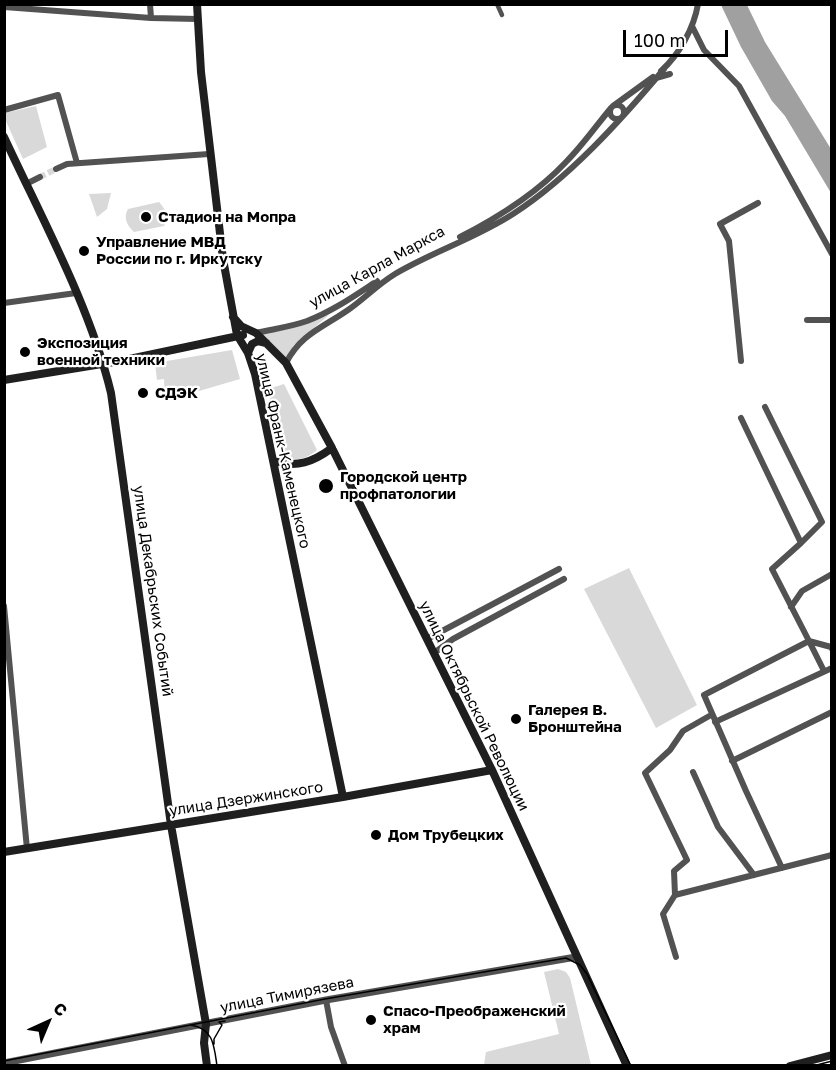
<!DOCTYPE html>
<meta charset="utf-8">
<style>
body{margin:0}
#map{position:relative;width:836px;height:1070px;overflow:hidden;background:#fff;font-family:"Golos Text",sans-serif}
canvas{display:block}
.frame{position:absolute;inset:0;border:6px solid #000;pointer-events:none}
.north{position:absolute;left:18px;top:992px;width:60px;height:60px;-webkit-text-stroke:4px #fff;paint-order:stroke;rotate:44deg;font-size:16px;font-weight:700;line-height:24px;text-align:center;color:#000}
.north::after{content:'';display:block;margin:auto;width:21px;height:27px;background:#000;clip-path:polygon(50% 0,100% 100%,50% 72%,0 100%)}
.scale{position:absolute;left:623px;top:30px;width:105px;height:27px;box-sizing:border-box;border:3px solid #000;border-top:0;padding-left:8px;font-size:18px;line-height:21px;white-space:nowrap;color:#000;-webkit-text-stroke:4px #fff;paint-order:stroke}
</style>
<div id="map">
<canvas width="836" height="1070"></canvas>
<div class="frame"></div>
<div class="north">С</div>
<div class="scale">100 m</div>
</div>
<script>
const g = document.querySelector('canvas').getContext('2d');
g.lineJoin = 'round';
function paint(path, color) {
  g.fillStyle = color;
  g.fill(path, 'evenodd');
}
function stroke(path, color, width, dash) {
  g.strokeStyle = color;
  g.lineWidth = width;
  g.lineCap = dash ? 'butt' : 'round';
  g.setLineDash(dash || []);
  g.stroke(path);
}
function write(font, color, halo, rows, align = 'center') {
  g.font = font + ' "Golos Text",sans-serif';
  g.lineWidth = 4.5;
  g.setLineDash([]);
  g.textBaseline = 'middle';
  g.strokeStyle = halo;
  g.fillStyle = color;
  for (const [text, x, y, turn = 0] of rows) {
    g.save();
    g.translate(x, y);
    g.rotate((+turn || 0) * Math.PI / 180);
    g.textAlign = isNaN(turn) ? turn : align;
    if (halo) g.strokeText(text, 0, 0);
    g.fillText(text, 0, 0);
    g.restore();
  }
}
paint(new Path2D(`
 M36,106L47,147L23,159L5,119V113Z
 M111,193L107,209L97,217L89,194Z
 M159,202C165,209 171,218 164,226L134,232C127,226 123,217 128,209Z
 M330,314L293,346L286,358L262,334L313,321Z
 M232,350L240,379L165,401L164,379L157,380L155,363Z
 M284,384L317,450C306,459 296,462 282,457L268,389Z
 M629,568L697,705L656,728L584,589Z
 M558,969L566,972L570,978L591,1065H484L486,1052L559,1034L544,972Z`), '#d9d9d9');
paint(new Path2D(`
 M721,5H747L765,42L831,149V193L785,116L772,101L741,47Z`), '#a0a0a0');
stroke(new Path2D(`
 M40,177L56,169`), '#d9d9d9', 6, [6, 3]);
stroke(new Path2D(`
 M497,4L502,15`), '#525252', 4.5);
stroke(new Path2D(`
 M150,4L151,18
 M4,7L151,18L198,19
 M692,26L704,50L739,86L832,254
 M661,71C679,55 694,28 698,4
 M656,78L670,74
 M610 112a7 7 0 1 1 14 0a7 7 0 1 1-14 0Z
 M613,106L653,77
 M4,110L58,95L77,163
 M56,169L67,164L209,154
 M26,184L40,177
 M460,237C499,217 536,194 566,162C582,146 596,126 611,108
 M4,303L76,293
 M807,320H830
 M256,333C273,329 290,327 307,321C333,311 354,296 377,281
 M741,361L729,241L720,224L758,203
 M286,363C301,334 322,328 348,310C364,299 377,285 395,274C432,252 476,238 513,214C569,178 621,120 664,69
 M765,407L822,522L801,543
 M741,418L801,543L772,569L809,641L831,647L832,649
 M4,606L27,849
 M791,607L802,591L832,574
 M427,639L559,569
 M434,653L453,639L564,579
 M715,722L832,668
 M732,761L832,712
 M693,772L718,827L754,875
 M782,868L746,791L704,695L809,641L824,671
 M675,895L674,871L687,860L645,773L670,750L683,731L711,715
 M676,957L663,914L675,895L832,855
 M326,1000L331,1027L345,1066`), '#525252', 6);
stroke(new Path2D(`
 M4,1063L326,1000L576,957`), '#525252', 7);
stroke(new Path2D(`
 M197,4L201,72L223,259L237,335L248,353L255,374L343,797
 M4,137C42,219 90,306 111,393L171,825L206,1024L204,1043L207,1066
 M233,317L241,326L256,333L286,363L332,448L492,770L627,1066
 M248,353L252,344L258,341L266,343
 M4,380L120,361L243,335
 M274,461C297,468 313,462 332,448
 M4,852L343,797L492,770
 M790,1066L832,1055`), '#1f1f1f', 8);
stroke(new Path2D(`
 M191,1025C214,1029 214,1046 217,1066
 M214,1044V1039L222,1025L219,1022L225,1021
 M4,1061L325,999L566,958L580,965L587,974L631,1066
 M813,1066L832,1061`), '#000', 1.5);
for (const [x, y, r, color] of [
 [146,217,6,"#000"],
 [84,251,6,"#000"],
 [25,352,6,"#000"],
 [143,393,6,"#000"],
 [326,486,8,"#000"],
 [516,719,6,"#000"],
 [376,835,6,"#000"],
 [371,1020,6,"#000"]
]) {
  const dot = new Path2D();
  dot.arc(x, y, r, 0, 2 * Math.PI);
  g.fillStyle = color;
  g.fill(dot);
  stroke(dot, '#fff', 2);
}
write('bold 15px', '#000', '#fff', [
 ["Стадион на Мопра",158,217],
 ["Управление МВД",96,242],
 ["России по г. Иркутску",96,259],
 ["Экспозиция",37,343],
 ["военной техники",37,360],
 ["СДЭК",155,393],
 ["Городской центр",340,477],
 ["профпатологии",340,494],
 ["Галерея В.",528,710],
 ["Бронштейна",528,727],
 ["Дом Трубецких",388,835],
 ["Спасо-Преображенский",383,1011],
 ["храм",383,1028]
], 'left');
write('15px', '#000', '#fff', [
 ["улица Карла Маркса",377,267,-29],
 ["улица Франк-Каменецкого",283,451,77],
 ["улица Декабрьских Событий",153,591,82],
 ["улица Октябрьской Революции",474,706,64],
 ["улица Дзержинского",246,799,-9],
 ["улица Тимирязева",287,995,-11]
]);
</script>
